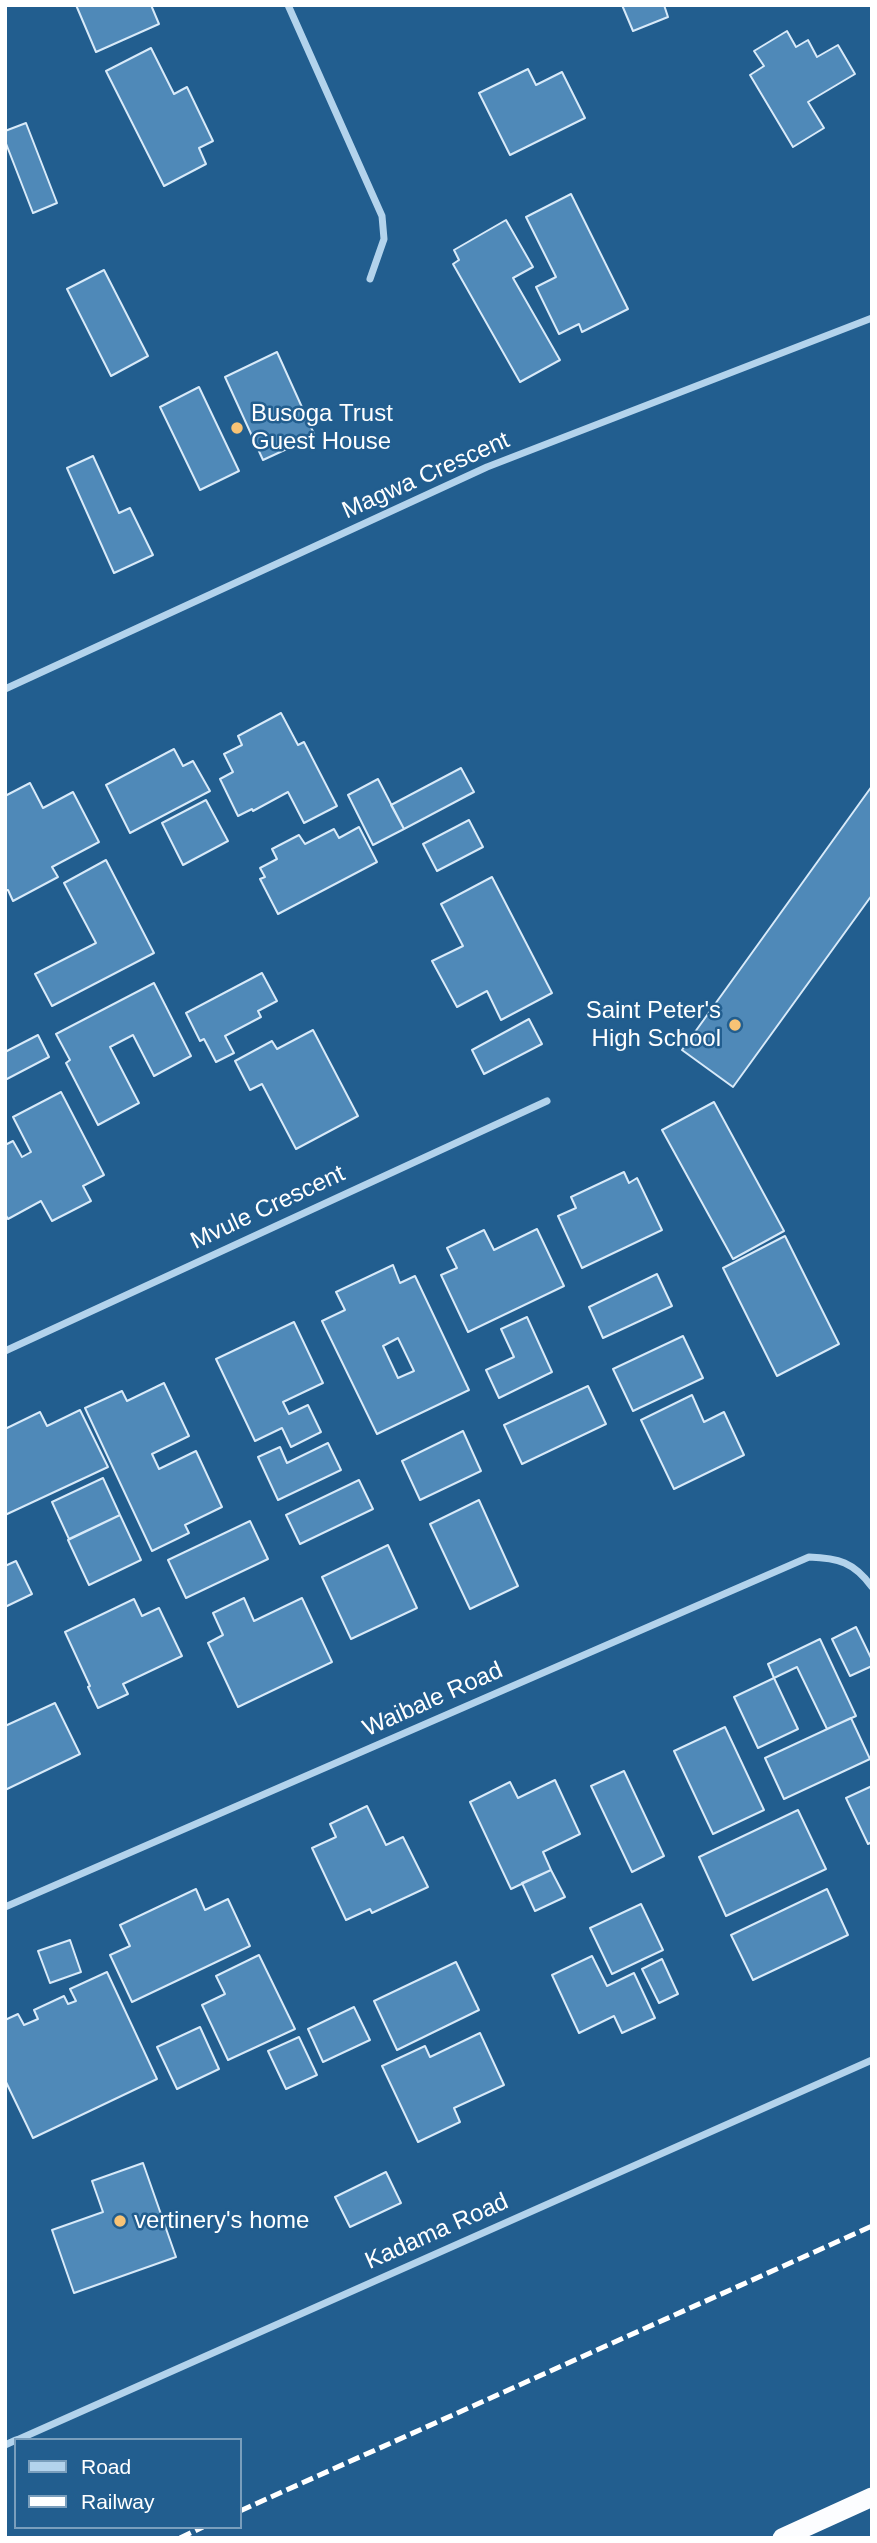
<!DOCTYPE html>
<style>
body{margin:0}
#map{position:relative;width:877px;height:2543px;overflow:hidden;background:#225e8f;font-family:Arial,sans-serif}
canvas{display:block}
.frame{position:absolute;inset:0;border:7px solid #fff;pointer-events:none}
.legend{position:absolute;left:14px;top:2438px;width:228px;height:91px;box-sizing:border-box;background:#225e8f;border:2px solid #7a9ebc;margin:0;padding:9px 12px;list-style:none;font-size:21px;color:#fff}
.legend li{display:flex;align-items:center;gap:14px;height:35px}
.legend b{width:35px;border:2px solid #7a9ebc}
</style>
<div id="map">
<canvas width="877" height="2543"></canvas>
<div class="frame"></div>
<ul class="legend">
<li><b style="height:9px;background:#b3d3ec"></b>Road</li>
<li><b style="height:9px;background:#fff"></b>Railway</li>
</ul>
</div>
<script>
const g = document.querySelector('canvas').getContext('2d');
g.lineJoin = 'round';
function paint(path, color) {
  g.fillStyle = color;
  g.fill(path, 'evenodd');
}
function stroke(path, color, width, dash) {
  g.strokeStyle = color;
  g.lineWidth = width;
  g.lineCap = dash ? 'butt' : 'round';
  g.setLineDash(dash || []);
  g.stroke(path);
}
function write(font, color, halo, rows, align = 'center') {
  g.font = font + ' Arial,sans-serif';
  g.lineWidth = 5;
  g.setLineDash([]);
  g.textBaseline = 'middle';
  g.strokeStyle = halo;
  g.fillStyle = color;
  for (const [text, x, y, turn = 0] of rows) {
    g.save();
    g.translate(x, y);
    g.rotate((+turn || 0) * Math.PI / 180);
    g.textAlign = isNaN(turn) ? turn : align;
    if (halo) g.strokeText(text, 0, 0);
    g.fillText(text, 0, 0);
    g.restore();
  }
}
const building = new Path2D(`
 M76,5H151L159,24L96,52Z
 M622,5H664L668,17L633,31Z
 M787,31L796,47L808,40L817,57L838,45L855,74L808,102L824,128L793,147L750,75L764,66L754,51Z
 M151,48L174,94L187,87L213,141L199,148L206,164L164,186L106,71Z
 M528,69L536,85L562,72L585,118L510,155L479,93Z
 M26,123L57,203L33,213L5,141V131Z
 M571,194L628,309L582,332L579,324L559,334L536,287L556,277L526,217Z
 M506,220L533,267L513,278L560,360L520,382L453,264L459,260L454,250Z
 M104,270L148,356L111,376L67,289Z
 M277,352L315,436L263,460L225,377Z
 M199,387L239,471L200,490L160,407Z
 M93,456L119,513L130,508L153,555L114,573L67,468Z
 M281,713L298,745L304,742L337,806L304,823L288,792L253,811L252,809L238,816L220,779L233,772L224,754L242,745L238,736Z
 M174,749L183,766L193,761L210,791L130,833L106,785Z
 M461,768L474,792L404,829L391,805Z
 M378,779L404,829L373,845L348,795Z
 M30,783L43,808L73,792L99,842L52,867L58,877L13,901L8,890H5V796Z
 M872,786V895L733,1087L682,1050Z
 M206,800L228,841L183,865L162,823Z
 M469,820L483,847L437,871L423,844Z
 M359,827L377,862L278,914L260,879L265,877L260,868L277,859L272,849L299,835L305,844L334,829L339,838Z
 M106,860L154,953L52,1006L35,974L96,943L64,883Z
 M492,877L552,993L501,1020L487,991L457,1007L432,961L463,946L441,904Z
 M262,973L277,1001L258,1011L261,1017L225,1036L234,1053L216,1062L204,1039L200,1041L186,1013Z
 M154,983L191,1056L154,1076L133,1035L110,1047L139,1103L98,1125L66,1063L70,1060L56,1034Z
 M529,1019L542,1044L484,1074L472,1050Z
 M313,1030L358,1116L296,1149L262,1084L250,1090L235,1061L272,1041L277,1049Z
 M38,1035L49,1057L5,1080V1052Z
 M61,1092L104,1175L83,1186L91,1201L52,1221L41,1201L8,1219L5,1214V1145L13,1141L22,1157L31,1152L13,1117Z
 M714,1102L784,1231L733,1259L662,1130Z
 M624,1172L629,1183L637,1178L662,1230L582,1268L558,1216L576,1208L571,1197Z
 M537,1229L564,1286L468,1332L441,1275L457,1268L447,1248L484,1230L494,1250Z
 M785,1236L839,1344L777,1376L723,1268Z
 M393,1265L400,1283L415,1276L469,1390L377,1434L322,1321L345,1310L336,1292ZM398,1338L414,1371L398,1378L383,1346Z
 M657,1274L672,1306L603,1338L589,1307Z
 M527,1317L552,1372L499,1398L486,1370L514,1357L501,1329Z
 M294,1322L323,1383L283,1402L289,1414L308,1405L321,1432L291,1447L282,1428L255,1441L216,1359Z
 M683,1336L703,1378L633,1411L613,1369Z
 M164,1383L189,1436L152,1454L159,1469L196,1451L222,1507L185,1525L189,1533L152,1551L85,1408L122,1391L127,1401Z
 M588,1386L606,1424L522,1464L504,1425Z
 M692,1395L704,1422L724,1412L744,1455L674,1489L641,1420Z
 M80,1410L108,1467L5,1515V1429L40,1412L47,1426Z
 M463,1431L481,1471L420,1500L402,1461Z
 M328,1443L341,1470L278,1500L258,1457L280,1447L287,1463Z
 M103,1478L120,1515L69,1539L52,1502Z
 M359,1480L373,1509L300,1544L286,1515Z
 M479,1500L518,1586L470,1609L430,1524Z
 M120,1515L141,1560L89,1585L68,1540Z
 M250,1521L268,1559L186,1598L168,1560Z
 M388,1545L417,1608L351,1639L322,1577Z
 M16,1561L32,1594L5,1607V1566Z
 M244,1598L254,1621L302,1598L332,1662L238,1707L208,1643L223,1635L213,1613Z
 M134,1599L142,1616L159,1608L182,1656L123,1684L128,1694L98,1708L88,1687L90,1686L65,1632Z
 M856,1627L872,1660V1666L850,1676L832,1639Z
 M820,1639L856,1716L827,1729L797,1667L774,1678L768,1664Z
 M774,1678L798,1729L758,1748L734,1697Z
 M55,1703L80,1754L5,1790V1726Z
 M851,1718L870,1759L784,1799L765,1758Z
 M725,1727L764,1810L713,1834L674,1751Z
 M624,1771L664,1856L632,1872L591,1786Z
 M555,1780L580,1834L543,1852L551,1870L511,1889L470,1802L510,1782L518,1798Z
 M872,1786V1842L868,1844L846,1798Z
 M367,1806L386,1845L403,1837L428,1887L372,1913L370,1909L346,1920L312,1848L336,1837L330,1824Z
 M798,1810L826,1869L726,1916L699,1857Z
 M551,1870L565,1897L535,1911L522,1883Z
 M196,1889L205,1910L228,1899L250,1946L132,2002L110,1955L130,1946L120,1925Z
 M827,1889L848,1935L753,1980L731,1935Z
 M641,1904L663,1950L612,1974L590,1928Z
 M70,1940L81,1972L50,1983L38,1951Z
 M259,1955L295,2029L228,2060L202,2005L225,1994L216,1976Z
 M592,1956L607,1986L634,1973L655,2018L622,2033L614,2016L579,2033L552,1975Z
 M662,1959L678,1994L659,2003L642,1969Z
 M456,1962L479,2010L397,2050L374,2001Z
 M107,1972L157,2079L33,2138L5,2080V2020L18,2014L24,2025L38,2019L34,2010L64,1996L68,2004L76,2001L70,1989Z
 M354,2007L370,2040L323,2062L308,2029Z
 M200,2027L219,2069L177,2089L157,2047Z
 M480,2033L504,2085L454,2108L460,2122L418,2142L382,2066L425,2046L430,2057Z
 M299,2037L317,2075L286,2089L268,2051Z
 M143,2163L176,2257L74,2293L52,2230L103,2212L92,2181Z
 M386,2172L401,2203L350,2227L335,2197Z`);
paint(building, '#4f89b8');
stroke(building, '#d8eaf9', 2);
stroke(new Path2D(`
 M288,5L382,216L384,239L370,279
 M5,689L487,467L872,318
 M5,1351L547,1101
 M5,1907L809,1557C838,1558 854,1562 872,1587
 M17,2440L872,2060
 M5,2445L16,2440`), '#b3d3ec', 7);
stroke(new Path2D(`
 M782,2538L872,2497`), '#fcfdff', 19);
stroke(new Path2D(`
 M240,2511L872,2226
 M180,2538L203,2527`), '#fff', 5, [12, 5]);
for (const [x, y, r, color] of [
 [237,428,7,"#f8c375"],
 [735,1025,7,"#f8c375"],
 [120,2221,7,"#f8c375"]
]) {
  const dot = new Path2D();
  dot.arc(x, y, r, 0, 2 * Math.PI);
  g.fillStyle = color;
  g.fill(dot);
  stroke(dot, '#225e8f', 2.5);
}
write('24px', '#fff', '#225e8f', [
 ["Busoga Trust",251,414],
 ["Guest House",251,442],
 ["Saint Peter's",721,1011,"right"],
 ["High School",721,1039,"right"],
 ["vertinery's home",134,2221]
], 'left');
write('24px', '#fff', '#225e8f', [
 ["Magwa Crescent",426,476,-24],
 ["Mvule Crescent",268,1208,-25],
 ["Waibale Road",433,1700,-24],
 ["Kadama Road",437,2232,-24]
]);
</script>
